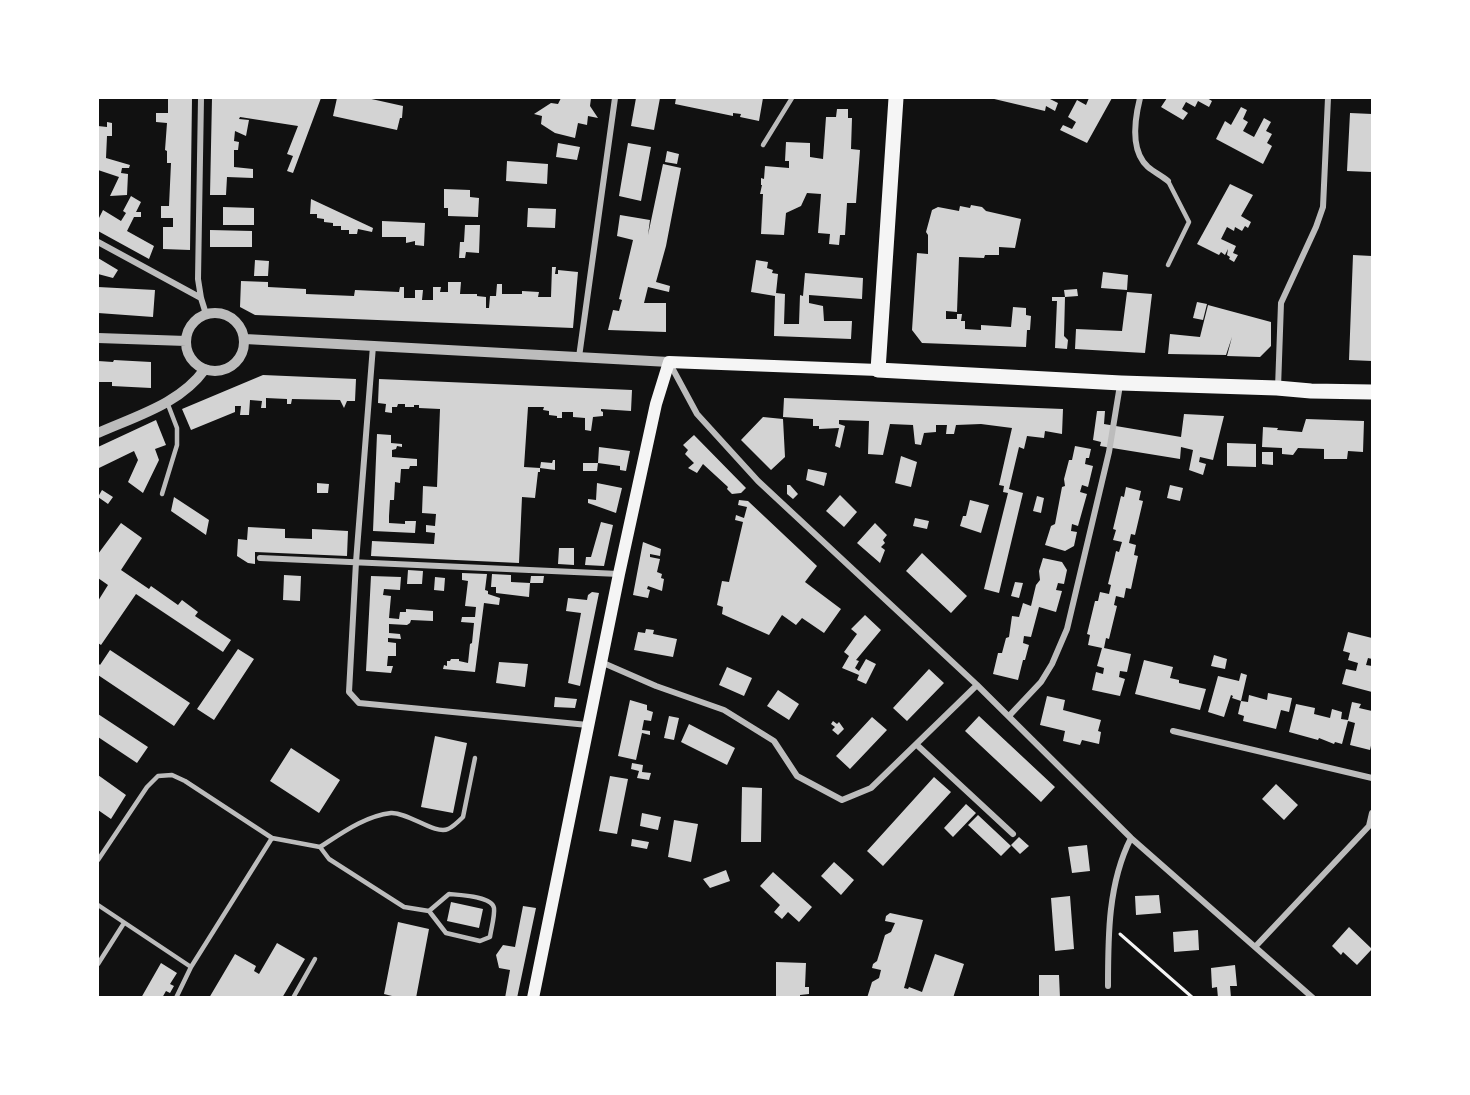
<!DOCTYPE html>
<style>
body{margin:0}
#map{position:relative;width:1470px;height:1095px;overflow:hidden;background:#111;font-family:Quicksand,sans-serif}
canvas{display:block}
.frame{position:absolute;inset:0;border:99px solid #fff;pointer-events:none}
</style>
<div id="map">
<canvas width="1470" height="1095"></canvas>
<div class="frame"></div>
</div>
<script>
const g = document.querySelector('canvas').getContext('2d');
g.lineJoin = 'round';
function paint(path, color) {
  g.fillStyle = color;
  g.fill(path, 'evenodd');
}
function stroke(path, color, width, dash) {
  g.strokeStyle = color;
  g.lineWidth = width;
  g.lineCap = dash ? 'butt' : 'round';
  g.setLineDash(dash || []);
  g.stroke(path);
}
paint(new Path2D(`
 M168,98H192L190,250L163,249V227H173V218H161V206H169L171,163H167V151L165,150L167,123L156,122V113H168Z
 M212,98H321L293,173L287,171L293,156L287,154L298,126L240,117L239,119L249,120L246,136L235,131L234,141L239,142L238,150H234V167L253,169V178L227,177L226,195H210Z
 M337,98H367L403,106L402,118H400L397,130L333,116Z
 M561,98H591L590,106L598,118L588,116L587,125L578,123L575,138L555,133L541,124L542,116L534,114L551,103L558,104Z
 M636,98H660L654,130L631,126Z
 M676,98H763L759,121L740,117L741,114L733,113V116L675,104Z
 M990,98H1048L1058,103L1055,111L1046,106L1045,111Z
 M1089,98H1112L1087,143L1060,130L1063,125L1072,129L1076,122L1068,117L1077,100L1086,105Z
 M1167,98H1207L1212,101L1209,107L1198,101L1195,107L1186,102L1182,109L1188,113L1183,120L1161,107Z
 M1241,107L1247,110L1243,119L1248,122L1243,131L1254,137L1264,118L1271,122L1266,131L1272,134L1267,143L1272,146L1263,164L1216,139L1225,121L1231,125Z
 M837,109H848V118H852L851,149L860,150L856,203H847L845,235H840L839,245L829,244L830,234L818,233L821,194L807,193L801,206L786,213L784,235L761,234L763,194H760L762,185H761V178L764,179L765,166L789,168V161H785L786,142L810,143V157L823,159L826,117H836Z
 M1350,113L1372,114V172L1347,171Z
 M107,122L112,123V136H107L106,158L130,165L129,168H122L121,173L128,174L127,195L110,196L119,177L98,170V126L107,127Z
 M558,143L580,147L577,160L556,157Z
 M628,143L651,147L641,201L619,196Z
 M667,151L679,154L677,164L665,162Z
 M507,161L548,164L547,184L506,181Z
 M663,164L681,168L666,246L656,282L670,286L669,292L648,287L644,303H666V332L608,330L613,310L619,311L622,300L619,299L633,240L617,236L620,215L650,220L648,235Z
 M1230,184L1253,195L1241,216L1251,222L1248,228L1245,226L1242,231L1235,227L1234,231L1227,227L1221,239L1236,246L1233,253L1238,255L1234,262L1229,259L1230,257L1227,255L1228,249L1225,255L1221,252L1219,255L1197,244Z
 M444,189L470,190V197L479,198L478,217L448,216V208H444Z
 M131,196L141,202L136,212H141V217H134L127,231L154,246L149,259L98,231V220L103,210L121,221L126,213L123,211Z
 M311,199L373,228L372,232L358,229L357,234H349V230H341V226H333V223L324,222V219L317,218V214H310Z
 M971,205L982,207L986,211L1021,219L1015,248L999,247V255H985L984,258L959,257L957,312L946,311V319H957V314H962L961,321H965V329L981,330V325L1011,327L1013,307L1026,308V315L1031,316L1030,330H1027L1026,347L922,343L912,330L917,253L928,254V235L926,232L932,210L938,207L959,211L960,206L970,208Z
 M223,207L254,208V225H223Z
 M528,208L556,209L555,228L527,227Z
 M382,221L425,223L424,246L415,245V241L406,243V237H382Z
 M465,225H480L479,253L466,252L465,258H459L460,242H464Z
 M210,230L252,231V247H210Z
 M1353,255L1372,256V361L1349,360Z
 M98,258L118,270L113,278L98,274Z
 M255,260L269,261L268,276H254Z
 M756,260L768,262L767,268L773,270L772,273L778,274L776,293L785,294L784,324H799L800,295L803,296L805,273L863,278L862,299L809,295V303L823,306L824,321H852L851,339L774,336L775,296L751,292Z
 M552,267H556L555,274H558V270L578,272L573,328L255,315L240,307L241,281L268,282V287L306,289V294L354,296L355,290L399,292L400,287H404V298H415V290H423L422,300H433V287H441L440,292H448V282H461L460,294H477V296L486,297V308H489L490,296H496L497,284H502V294H522V291L539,292L538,297H551Z
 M1103,272L1128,275L1127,290L1101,288Z
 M98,287L155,290L153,317L98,313Z
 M1077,289L1078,296L1065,297L1064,290Z
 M1127,292L1152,294L1145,353L1075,349L1076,329L1122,331Z
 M1052,297H1065L1064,336L1068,340L1067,349L1055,348L1057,301H1052Z
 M1197,302L1207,304L1203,320L1193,318Z
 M1208,305L1271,322V346L1260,357L1227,356L1232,337L1226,355L1168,354L1170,334L1200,337Z
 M114,360L151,362V388L112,386V382H98V361L113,362Z
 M263,375L356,379L355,401H347L344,408L340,400L292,399L291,404H287V399L266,398V408H261L262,401L250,400L249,415H240L241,406H235V412L191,430L182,409Z
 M379,379L632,390L631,411L601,409V411L603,412V416L593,417L591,431L585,430V418L573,417V412H562V418H557V416L549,415V411L543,410L544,407H528L524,467L540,468V472H538L535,498L522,497L519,563L371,556L372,541L434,544L435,533L426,532V525L435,526L436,514L422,513L423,486L437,487L440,409L419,408V405H414V407H405V404H398L397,407H392V413L385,412L386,404L378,403Z
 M784,398L1063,409L1062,434L1045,431L1044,438L1027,436L1024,449L1019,447L1009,489L1023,493L999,593L984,589L1008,493L1003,492L1004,486L999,485L1012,428L981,424L956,425L954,434H946L947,425H936V432L924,433L921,445L915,444L913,425L890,424L883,455L868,454L869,421L839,420V424L845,426L840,448L835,446L839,428L819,429V426H813V419L783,417Z
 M1097,411H1105L1104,424L1181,437L1184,414L1224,416L1213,460L1200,457L1199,462L1206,464L1203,475L1189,470L1193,450L1181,447L1180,459L1100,446L1101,442L1093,440Z
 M763,417L783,419L785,457L771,470L741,440Z
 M1306,419L1364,421L1363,452L1348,451L1347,459H1324V449L1298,448L1293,455L1282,454V448L1262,447L1263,427L1278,428L1277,430L1302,432Z
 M156,420L166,445L155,449L159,460L143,493L128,482L138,460L134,451L99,468L98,447Z
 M377,434L391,435V443L402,444V447L397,446L396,449L392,450V457L417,459V466H410L409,469H401L400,483L395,482L394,500H390L389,516V523L405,524V521H416L415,533L373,531Z
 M694,435L746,488L741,493L732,494L727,489L728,487L703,464L697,473L688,468L694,463L685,454L688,450L683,445Z
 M1227,443L1256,444V467L1227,466Z
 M1075,446L1091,449L1089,458H1086L1085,464L1093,466L1088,487L1082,485L1080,492L1087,494L1078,526L1072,524L1071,531L1077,532L1074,546L1065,551L1045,545L1051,526L1055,524L1062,487L1065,486L1064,479L1069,460H1072Z
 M599,447L630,451L626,471L620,470V466L598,463Z
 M1262,452H1273V465L1262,464Z
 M901,456L917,462L911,487L895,483Z
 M553,460H555V470L540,468L541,462L552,463Z
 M583,463H598L597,471H583Z
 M808,469L827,473L824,486L806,480Z
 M317,483L329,484L328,493H317Z
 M597,483L622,488L616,513L588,503V499L596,500Z
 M787,485H790L798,494L793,499L787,494Z
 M1170,485L1183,488L1180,501L1167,498Z
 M1126,487L1141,491L1139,500L1143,501L1135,535L1131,534L1129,543L1136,545L1134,555L1138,556L1131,589L1126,588L1124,598L1116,596L1114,605L1117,606L1109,639L1106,638L1104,648L1131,654L1127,672L1120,671L1119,677L1125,679L1120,696L1092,690L1096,672L1103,674L1104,668L1097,666L1102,648L1088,645L1090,635L1087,634L1095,601H1098L1100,592L1109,594L1111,585L1108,584L1114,560L1116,551L1119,552L1122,542L1113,540L1116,530L1113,529L1121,496L1124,497Z
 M102,490L113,497L108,504L98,497Z
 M840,495L857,512L844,527L826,511Z
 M1037,496L1044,498L1041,513L1033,511Z
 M174,497L209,520L206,535L171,511Z
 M739,500L748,501L817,566L805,582L841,609L824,633L802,618L796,625L782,615L769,635L722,614L723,607L717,605L722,581L729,582L743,522L735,520L736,515L744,518L747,507L738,505Z
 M970,500L989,505L981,533L960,526L963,516H966Z
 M915,518L929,521L927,529L913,526Z
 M601,522L613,525L604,566L585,565L586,557H591Z
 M121,523L142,538L121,570L149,589L151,586L178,605L182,600L198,612L195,616L231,640L223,652L136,594L101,645L98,643V601L108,585L98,578V554Z
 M875,523L887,535L883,540L885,543L881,547L885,550L880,563L857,543Z
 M248,527L285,529V538L312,539V529L348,531L347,556L255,552V564L248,563L237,556L238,539L247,540Z
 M643,542L661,549L660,556L650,554V557L660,559L657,572L662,574L661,578L664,579L662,591L648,586L647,589L650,590L648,598L633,595Z
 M559,548H574V565L558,564Z
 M922,553L967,596L951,613L906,571Z
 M1043,558L1062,562L1067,570L1064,584L1058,583L1056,590L1062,591L1056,612L1039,607L1031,637L1024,636L1023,643L1029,645L1025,660H1023L1018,680L993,674L998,653H1002L1006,638L1009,637L1012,616L1019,617L1023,603L1031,606L1036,585L1040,580L1039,571Z
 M408,570L423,571L422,584H407Z
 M462,573L487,574L485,590L488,591V594L500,598L499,605L484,603L475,672L443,669L444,665L447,666V661H450L451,659H459V661L468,663L470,644L472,643L474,623L461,622L462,617H475L476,607L465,606L468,581L462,580Z
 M492,574L511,575V582L530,583L529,597L496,593V587H491Z
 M284,575L301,576L300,601L283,600Z
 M371,576L401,577L400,590L384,589L383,595L391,596L389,618L399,619L400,612H406V609L433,611V621L411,620L410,623L407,625L389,624V633L400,634L401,639L388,638V642L396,643V656H388L387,666H393L391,673L366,671Z
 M531,576H544L543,583H530Z
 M435,577L445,578L444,591L434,590Z
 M1015,582L1023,583L1019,598L1011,596Z
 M592,592L599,593L580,686L568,683L581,613L566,611L568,598L587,600L588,595Z
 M865,615L881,630L856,660L859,661L855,668L859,671L866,659L876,664L866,684L857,680L859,675L842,668L849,656L844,652L857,634L851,629Z
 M646,629L654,630L653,634L677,639L673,657L634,650L638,632L645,633Z
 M1348,632L1372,638V659L1368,658L1366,665L1372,666V692L1342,684L1346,669L1356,671L1358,663L1348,660L1350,653L1343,651Z
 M238,649L254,659L214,720L197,709Z
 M110,650L190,703L174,726L98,675V663L100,665Z
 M1214,655L1227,659L1225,669L1211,666Z
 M1144,660L1173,667L1170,678L1179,680V683L1206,689L1200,710L1135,694Z
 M499,662L528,664L525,687L496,683Z
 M727,667L752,678L744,696L719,685Z
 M929,669L944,683L907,721L893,708Z
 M1241,673L1247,675L1241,701L1232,698L1233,696L1231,695L1224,717L1208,712L1218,676L1239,681Z
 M778,690L799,704L789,720L767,706Z
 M1268,693L1292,698L1289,712L1281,710L1276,729L1243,721L1244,716L1238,714L1241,701L1248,702L1249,695L1267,700Z
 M1047,696L1065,700L1063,710L1101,720L1098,731L1101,732L1099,744L1082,740L1080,745L1063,741L1065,731L1040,725Z
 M555,697L577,699L575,708L554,707Z
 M630,700L647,705V710L653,712L651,721L644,720L642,730L650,731V735L642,733L636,760L618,756Z
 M1352,702L1361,704L1359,708L1372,711V741L1370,750L1350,745L1355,723L1348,721L1342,744L1335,742L1334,744L1319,738L1318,740L1289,732L1296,704L1315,708L1314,714L1330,718L1332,709L1342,712L1341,719L1348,720Z
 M98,714L148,747L137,763L98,737Z
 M669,716L679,718L674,740L664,738Z
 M979,716L1055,787L1041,802L965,731Z
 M872,717L887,730L850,769L836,756Z
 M833,721L837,724L839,722L844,729L838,735L832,730L835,727L831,724Z
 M689,724L735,748L727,765L681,742Z
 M435,736L467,743L453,813L421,807Z
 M291,748L340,780L319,813L270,781Z
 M632,763L643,765L642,772L651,773L649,780L637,778L639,771L631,769Z
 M98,775L126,795L111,819L98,810Z
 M610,776L628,779L617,834L599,831Z
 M934,777L951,792L883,866L867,851Z
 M1276,784L1298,805L1284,820L1262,799Z
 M742,787L762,788L761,842H741Z
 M966,804L976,813L953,837L944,828Z
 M642,813L661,817L658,830L640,826Z
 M978,815L1011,846L1001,856L968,825Z
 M674,820L698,824L691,862L668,857Z
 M1019,837L1029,846L1020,854L1011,845Z
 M632,839L649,842L647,849L631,846Z
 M1087,845L1090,871L1072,873L1068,847Z
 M834,862L854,880L841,895L821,876Z
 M726,870L730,881L710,888L703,879Z
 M773,872L812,907L799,922L788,912L782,919L774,912L780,905L760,886Z
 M1159,895L1161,913L1136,915L1135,896Z
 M1070,896L1074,949L1055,951L1051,898Z
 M451,902L483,909L479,928L447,921Z
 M523,906L536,908L517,998H505L510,970L499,968L496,955L503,945L515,947Z
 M890,913L923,920L904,988L908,989L909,987L922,992L935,954L964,964L953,998H867L872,982L879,978L881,970L872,968L873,964L877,961L885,935L891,932L895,923L885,921L886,916Z
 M398,922L429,929L416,998H400L384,994Z
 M1349,927L1372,949L1357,965L1343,952L1341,955L1332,946Z
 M1198,930L1199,950L1174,952L1173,932Z
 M277,943L305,959L282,998H209L235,954L256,966L254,971L259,974Z
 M776,962L806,963L805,987H809V994L800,995V998H776Z
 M161,963L177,973L170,984L174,986L170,993L166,991L162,998H141Z
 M1235,965L1237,986H1230L1231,998H1218L1217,987L1212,988L1211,968Z
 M1039,975H1059L1060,998H1039Z`), '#d3d3d3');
stroke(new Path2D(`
 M1120,934L1193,998`), '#f5f5f5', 3);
stroke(new Path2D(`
 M763,145L792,98
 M1168,265L1189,222L1168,181
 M162,494L177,445V428L167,402
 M272,838L320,847L329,859L404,907L429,911L446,933L480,941L490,937C491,929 495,916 494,908C492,896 459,895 449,894L429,911
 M320,847C342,833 365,816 391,813C408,812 435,835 448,829C453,827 459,821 463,817L475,758
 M98,860L147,787L158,776L172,775L185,781L272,838L191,967L176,998
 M98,905L191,967
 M98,964L124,923
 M293,998L315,959`), '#bcbcbc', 4.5);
stroke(new Path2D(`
 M201,98L198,279L201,298L206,314
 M1140,98C1135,118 1130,151 1148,167C1154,172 1162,176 1168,181
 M98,242L201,298
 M373,346L356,562L349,692L359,703L588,725
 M579,357L615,98
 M669,362L697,414L758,481L977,685L1131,838L1313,998
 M1278,388L1281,303L1316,227L1323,207L1328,98
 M260,558L619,574
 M601,662L656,686L724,710L774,741L797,776L842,800L871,788L977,685
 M1009,716L1041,682L1052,664L1067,629L1109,452L1120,385
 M1173,731L1372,778
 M917,745L1013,834
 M1255,947L1369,826L1372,813
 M1108,986C1108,936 1108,883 1131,838`), '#bcbcbc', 6);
stroke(new Path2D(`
 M186 342a29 29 0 1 1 58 0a29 29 0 1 1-58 0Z
 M98,338L186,341
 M245,339L669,362
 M98,433C136,416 180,404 205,369`), '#bcbcbc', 10);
stroke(new Path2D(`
 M533,998L619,574L656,404L669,362L878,370`), '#f5f5f5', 12);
stroke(new Path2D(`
 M896,98L878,370L1121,383L1277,388L1311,391L1372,392`), '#f5f5f5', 15);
</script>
